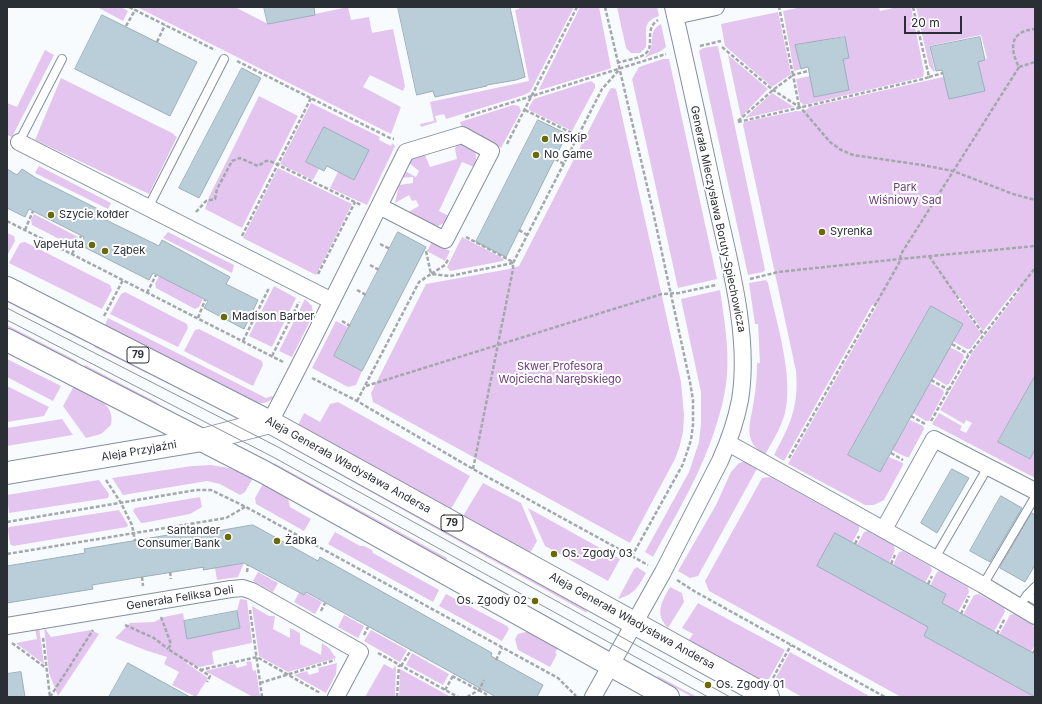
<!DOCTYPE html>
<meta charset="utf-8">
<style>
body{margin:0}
#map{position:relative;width:1042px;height:704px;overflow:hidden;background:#f8fbfe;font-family:Inter,sans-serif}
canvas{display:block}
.frame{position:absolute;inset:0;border:8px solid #2a2e35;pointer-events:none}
.scale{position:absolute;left:904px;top:16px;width:58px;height:18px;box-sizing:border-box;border:2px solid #2a2e35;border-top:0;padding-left:5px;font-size:12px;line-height:14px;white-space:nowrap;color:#2a2e35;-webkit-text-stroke:3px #fff;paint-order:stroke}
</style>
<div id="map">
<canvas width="1042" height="704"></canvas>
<div class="frame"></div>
<div class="scale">20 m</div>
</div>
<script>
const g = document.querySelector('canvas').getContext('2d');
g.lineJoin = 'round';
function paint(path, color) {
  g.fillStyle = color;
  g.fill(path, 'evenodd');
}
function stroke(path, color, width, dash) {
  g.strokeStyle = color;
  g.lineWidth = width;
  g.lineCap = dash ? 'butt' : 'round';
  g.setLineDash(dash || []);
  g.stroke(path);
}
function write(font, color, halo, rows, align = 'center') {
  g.font = font + ' Inter,sans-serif';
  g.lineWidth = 4;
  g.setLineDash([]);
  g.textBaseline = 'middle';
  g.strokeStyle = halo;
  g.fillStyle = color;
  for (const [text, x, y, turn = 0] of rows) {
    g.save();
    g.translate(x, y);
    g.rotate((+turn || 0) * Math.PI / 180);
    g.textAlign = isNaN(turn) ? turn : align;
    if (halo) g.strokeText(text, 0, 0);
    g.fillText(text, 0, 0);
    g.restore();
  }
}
paint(new Path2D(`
 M97,7H121L128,11L123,21Z
 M137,7H235L268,24L348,7L351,20L369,17L372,33L393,29L405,86L403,91L370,75L363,87L401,107L391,134Z
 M519,7H574L530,92L524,95L446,119L444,114L435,116L437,122L421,127L420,124L434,121L430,102L529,81L515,10L519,9Z
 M580,7H599L611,68L609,69L540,90L539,89Z
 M617,7H657L659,16C640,22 648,33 646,47L640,53H631L626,48Z
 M802,7H879L880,11L893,8V7H911L924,72L923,77L804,105L800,102L796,79L810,76L814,97L849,90L843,59L849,58L844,36L808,44L807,43L795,45L801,69L794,71L783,11Z
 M916,7H1035V376L998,441L1029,459L1035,449V478L932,424L939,413L962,426L960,430L966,433L972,423L966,420L964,424L940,410L972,353L1021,289H1016L983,331L958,295L955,296L981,334L970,349H967L953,341L963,324L931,306L848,455L879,472L889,457L903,463V465L884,500L874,505H865L788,464L878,304L872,305L784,461L774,455C790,425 799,407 796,371L743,125L744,122L796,111C804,112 804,111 810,107L943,77L984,91L978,62L985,60L987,58L981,35L929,46L935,72L933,71L929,65Z
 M778,12L791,74L772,87L725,46L721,24Z
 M661,24L666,47L661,51L644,58C659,46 645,32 661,24Z
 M716,46H718L765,270L763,272L748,275L699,51L703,48Z
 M45,50L54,55L12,137L7,135V103L17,107Z
 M728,55L768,89L741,117Z
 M663,59H669L717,279L678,288L632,79L639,67Z
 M61,78L174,134V135L177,137L149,194L35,140Z
 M591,81L595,84V88L572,131L529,110V107L534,99Z
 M612,88L616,89L681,382L684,415L683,432L680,445L675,459L630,543L373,402L371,393L426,284L509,269L519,266L610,89Z
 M772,93L794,107L745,118Z
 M259,96L298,116L242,228L205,209L209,197Z
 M311,103L380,137L379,140L391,146L392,143L395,146L367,205L330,188L338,172L354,180L324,128L306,162L319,169L313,180L280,164Z
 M513,105L519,106L521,111L501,148L462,128L460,122Z
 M465,142C475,149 479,154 474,167L462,162L439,211L449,216L444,223L436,227L408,212L419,206L416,200L412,201L409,195L395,203L399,185L413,183V177L400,178L404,172H407L416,177L419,171L409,163L411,158L425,155L430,167L457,159L455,149L456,145Z
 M39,166L111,203L108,209L35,173Z
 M278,168L352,204L316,275L243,238Z
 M34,214L78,237L76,243L71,245L32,225L31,220Z
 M168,232L234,265L232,273L163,238Z
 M7,233L14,236L15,241L7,256Z
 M462,237L504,259L503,261L450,271L447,267Z
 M25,242L110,285L112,290L102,309L9,263L20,243Z
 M432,242L450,251L445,261L427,251Z
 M159,276L203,299L199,307L195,309L156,288L155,284Z
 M766,280L768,283C776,321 794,376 785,413C781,428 772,442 765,455C741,440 751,422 754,400C756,388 757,376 757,363H760L758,324H755L749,283Z
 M274,286L296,298L272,347L249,336Z
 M720,290C724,318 729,346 727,375C726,388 723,403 719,416C705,467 678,511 653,557L645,552L689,472L699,442L701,424V392L681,299Z
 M125,292L187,324L188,328L178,347L110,314L121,294Z
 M305,299L312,306L313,315L292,357L279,351Z
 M7,300L87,341L86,342L7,302Z
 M108,318L266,398L272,396L274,397C269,402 263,405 256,402L105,325Z
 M336,321L349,328L334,356L362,371L356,385L348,387L312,368Z
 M7,325L77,361L76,363L7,328Z
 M199,329L262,361L263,365L253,386L184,351L195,330Z
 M95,345L170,383L171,385L94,347Z
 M950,347L963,354L964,357L949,384L946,385L933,377Z
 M7,359L61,386L53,401L7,377Z
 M85,365L160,404L154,403L84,367Z
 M930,383L943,390L944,393L929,421H926L913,413Z
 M7,386L49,407L44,416L7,422Z
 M74,386C90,394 116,402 111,425L101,434L86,438L63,406Z
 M338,402L470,476L451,509L298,425L304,413L320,422L330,404Z
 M62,419L73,435L7,446V428Z
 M910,420L923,426L924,429L909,457H906L892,450Z
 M285,443L581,606L586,610L587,613L285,444Z
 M747,461L759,465L698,576L690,578L678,571L716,505L731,472L739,463Z
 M274,463L447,558L446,561L274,465Z
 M211,465L229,468L253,478L245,492L240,495L220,484L207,481L123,495L112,478L192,466Z
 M770,477L859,526V530L852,543L928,627L924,636L1035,697H901L709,591L705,581L762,478Z
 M99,480L109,494L108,498L9,513L7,495Z
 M483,483L521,503L537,541L530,553L463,516Z
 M263,484L288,498L290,507L311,519L304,531L256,504L255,498Z
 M200,497L202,507L190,514L143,523H141L133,511L135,508Z
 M528,508L620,559L608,581L545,546Z
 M119,510L128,525L127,527L13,546L10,544L8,529L9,527Z
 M868,531L894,545L895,550L889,563L857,545L864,532Z
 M335,532L360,546H364L372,550L373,553L439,590L433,602L328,544Z
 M903,551L930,566L932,570L925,583L893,565L899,552Z
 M244,563L238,577L217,580L215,568Z
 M637,567L646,573C638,587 635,594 618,599L634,569Z
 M940,571L968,587L969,592L958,612L942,603L946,594L930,586L937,572Z
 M258,572L278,583L273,592L253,581Z
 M670,587L682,593L684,602L668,628C654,614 662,601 670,587Z
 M299,593L304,595L306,593L322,602L315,614L294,602Z
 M446,594L507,626L509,629L502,641L439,606Z
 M979,594L1004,608L1005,612L994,632L963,615L974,595Z
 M240,599L247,600L252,643L214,651L212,653L214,664L200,667L185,662L208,678L196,697L172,685L179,672L164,664L167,657L145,650L115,638L130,623L154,622L164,617L183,613L187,639L240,628L237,611Z
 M698,603L785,650L769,679L757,680L688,641L693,634L682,628Z
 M252,606L269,616H275L273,629L290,638V628L300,633V644L321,655L322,643L329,648L336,658L288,672L259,656Z
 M1014,614L1035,626V645L1031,652L999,635L1010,615Z
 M344,615L364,626L358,638L338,627Z
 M35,627H39L44,664L17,644L16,643L37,639Z
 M44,627L51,637L91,630L99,634L58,696L49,673Z
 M371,630L407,650L400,662L364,641Z
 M529,631L558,648L555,653L557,654L550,667L518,650L515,639L518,634Z
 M790,652L871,697H802L774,681Z
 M412,653L449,674L443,685L406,665Z
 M251,661L253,671L256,670L260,697H253L205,671L235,664L237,668L247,665L246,662Z
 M337,663L336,674L326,693L294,675L307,671L309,675L319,672L318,668Z
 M384,664L393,669L395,666L396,667L395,697H365Z
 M400,669L451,697H399Z
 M656,675L697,697H692L660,679Z`), '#e4c5ef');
const building = new Path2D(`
 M264,7H314L315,15L268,24Z
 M398,7H510L525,77L516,80L487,85V86L435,97L433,91L417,95Z
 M102,15L197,62L170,116L75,69Z
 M845,37L849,58L843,59L849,90L814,97L808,67L801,69L795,45Z
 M980,37L985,60L978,62L985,91L949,99L942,70L936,71L930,47Z
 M242,68L261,78L199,198L179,188Z
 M538,120L567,134L506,257L476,242Z
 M324,127L369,150L354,180L327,166L324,171L306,162Z
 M7,169L17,175L22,169L36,178L106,213L104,219L159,246L162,240L230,277L226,284L258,300L244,329L204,308L208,301L153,273L149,280L80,245L84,237L29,209L25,217L7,208Z
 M398,232L426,247L362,371L334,356Z
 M931,306L963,324L880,472L848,455Z
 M1035,376V449L1030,459L998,442Z
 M952,469L969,478L937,533L921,523Z
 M1001,496L1022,508L990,562L970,551Z
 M1032,513L1035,515V565L1025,582L1000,568Z
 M253,525L318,561L320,557L492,653L491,656L543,685L537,697H496L306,592L304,595L244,563L203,570L204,567L142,577L92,585L93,589L7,603V566L85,553L84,549L198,530V534Z
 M835,533L946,594L942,603L1035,654V697L924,636L928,627L817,566Z
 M237,611L240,628L187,639L184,621Z
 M128,663L190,697H109Z
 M21,672L25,697H7V674Z`);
paint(building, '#b9ced8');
stroke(building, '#9bafb9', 1);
const lane = new Path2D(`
 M19,142L62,59
 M148,208L224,59
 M935,558L988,467
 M983,585L1035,497
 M1027,595L1035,600
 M1019,607L1027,595L1035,587`);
const street = new Path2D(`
 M675,16L716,7
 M19,142L332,301
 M270,422C317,333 361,242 406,152L462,135L491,151L445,240L379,206
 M728,443L983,585L1035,616
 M884,529L934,439L1035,491
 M7,626L231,589L243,588L252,591L360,652L336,697
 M593,697L663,572L720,461C729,441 736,421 740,400C751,333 727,254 713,188C700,128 687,67 673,7`);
const secondary = new Path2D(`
 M7,473L202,440L270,422`);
const primary = new Path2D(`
 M7,288L270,422L768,697
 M7,340L264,472L668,697`);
stroke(lane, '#848f9e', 10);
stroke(street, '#848f9e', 18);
stroke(secondary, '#848f9e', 24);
stroke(primary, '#848f9e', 24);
stroke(new Path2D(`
 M129,7L215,50
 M605,7L652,207L690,382L693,400V425L691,440L683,464L632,556
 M126,26L135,10
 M157,42L165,25
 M700,46L721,41
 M722,47L773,90L801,108L830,142L841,150L853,155L922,165L953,171L1013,194L1035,200
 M237,61L390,138L394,139
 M617,63C626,60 638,59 645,54C656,46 643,30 658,20
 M1019,67L1035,62
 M929,77L943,73
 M799,106L793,75L808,71
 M525,110L578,136
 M465,117L666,54
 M738,121L773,90L793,75L779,7
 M738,122L923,79L929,77L913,7
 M507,144L577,7
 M555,159L564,164
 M196,212L206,201L215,199L217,189L232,161L240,158L258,166L266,161H270L361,205
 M7,221L283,362
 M25,230L33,211
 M519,230L527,235
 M242,236L311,98
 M466,237L513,262
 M380,244L390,249
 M426,251L431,274L445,265L449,258
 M72,254L81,236
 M929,256L983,334
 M370,265L379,270
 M318,274L355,202
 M750,279L778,272L900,259L1035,246
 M357,290L366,295
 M147,293L156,275
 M104,316L123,280
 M198,318L205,300
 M342,321L350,326
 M243,341L269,288
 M952,344L968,354
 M272,356L299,302
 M312,378L357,401L473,469L648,565
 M931,380L949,390
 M366,386L662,294L679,293L716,285
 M357,401L419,282L431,274L450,276L513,263
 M911,416L925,424
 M931,421L969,354L1035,268
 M891,453L903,460
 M789,458L899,263L901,254L1019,67C1009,48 1010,31 1035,29
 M473,469L513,269V263L602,89L619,70
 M106,480L121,503L132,525L135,541
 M7,522L196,490H211L246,507L558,678L576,696
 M855,544L859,536
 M7,554L226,518L245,507
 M891,564L895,555
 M170,572L171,579
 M247,572L248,565
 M142,577L143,586
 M677,580L694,591L885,697
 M928,584L932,576
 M250,610L262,697
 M321,611L325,603
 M961,614L969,596
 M161,617L171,644L168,649L210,676L207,682
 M125,625L154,638L168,649
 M997,634L1005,618
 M364,635L368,627
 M43,638L50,697
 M12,643L46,668
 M378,653L458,697
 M1033,653L1035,650
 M496,660L502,648
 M401,666L411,650
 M200,670L257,657L320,693
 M452,676L486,694L485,697
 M773,678L791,645
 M260,683L335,660
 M445,690L454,674
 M50,697L93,630
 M397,697L399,665
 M467,697L479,690L484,680`), '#a4a8ac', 2.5, [4, 2]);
stroke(lane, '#fff', 8);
stroke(street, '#fff', 16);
stroke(secondary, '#fff', 22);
stroke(primary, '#fff', 22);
stroke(new Path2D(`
 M7,308L278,447L730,697
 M7,320L273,457L708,697`), '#909499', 1);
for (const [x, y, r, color] of [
 [545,139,4,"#6a6a07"],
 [536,155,4,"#6a6a07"],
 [51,215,4,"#6a6a07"],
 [822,232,4,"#6a6a07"],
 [92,245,4,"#6a6a07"],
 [105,251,4,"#6a6a07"],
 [224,317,4,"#6a6a07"],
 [228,537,4,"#6a6a07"],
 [277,541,4,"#6a6a07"],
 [554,554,4,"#6a6a07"],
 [535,601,4,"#6a6a07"],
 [708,685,4,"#6a6a07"]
]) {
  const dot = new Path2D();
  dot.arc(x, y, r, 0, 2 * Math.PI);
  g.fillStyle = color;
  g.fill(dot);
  stroke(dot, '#fff', 1.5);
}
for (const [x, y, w] of [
 [138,355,22],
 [452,523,22]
]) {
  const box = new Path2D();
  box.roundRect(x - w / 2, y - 8, w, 16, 3);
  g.fillStyle = '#fff';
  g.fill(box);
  stroke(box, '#2a2e35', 1);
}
write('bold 10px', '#2a2e35', null, [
 ["79",138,355],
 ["79",452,523]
]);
write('11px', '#2a2e35', '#fff', [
 ["MSKiP",553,139],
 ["No Game",544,155],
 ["Szycie kołder",59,215],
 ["Syrenka",830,232],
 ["VapeHuta",84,245,"right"],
 ["Ząbek",113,251],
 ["Madison Barber",232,317],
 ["Santander",220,531,"right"],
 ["Consumer Bank",220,544,"right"],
 ["Żabka",285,541],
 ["Os. Zgody 03",562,554],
 ["Os. Zgody 02",527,601,"right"],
 ["Os. Zgody 01",716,685]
], 'left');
write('11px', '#6b3b7a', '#fff', [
 ["Park",905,188],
 ["Wiśniowy Sad",905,201],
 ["Skwer Profesora",560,367],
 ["Wojciecha Narębskiego",560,380]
]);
write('11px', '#2a2e35', '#fff', [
 ["Generała Mieczysława Boruty-Spiechowicza",718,219,78],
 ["Aleja Przyjaźni",139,451,-10],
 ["Aleja Generała Władysława Andersa",348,465,29],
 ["Generała Feliksa Deli",180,598,-9],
 ["Aleja Generała Władysława Andersa",632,621,29]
]);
</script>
